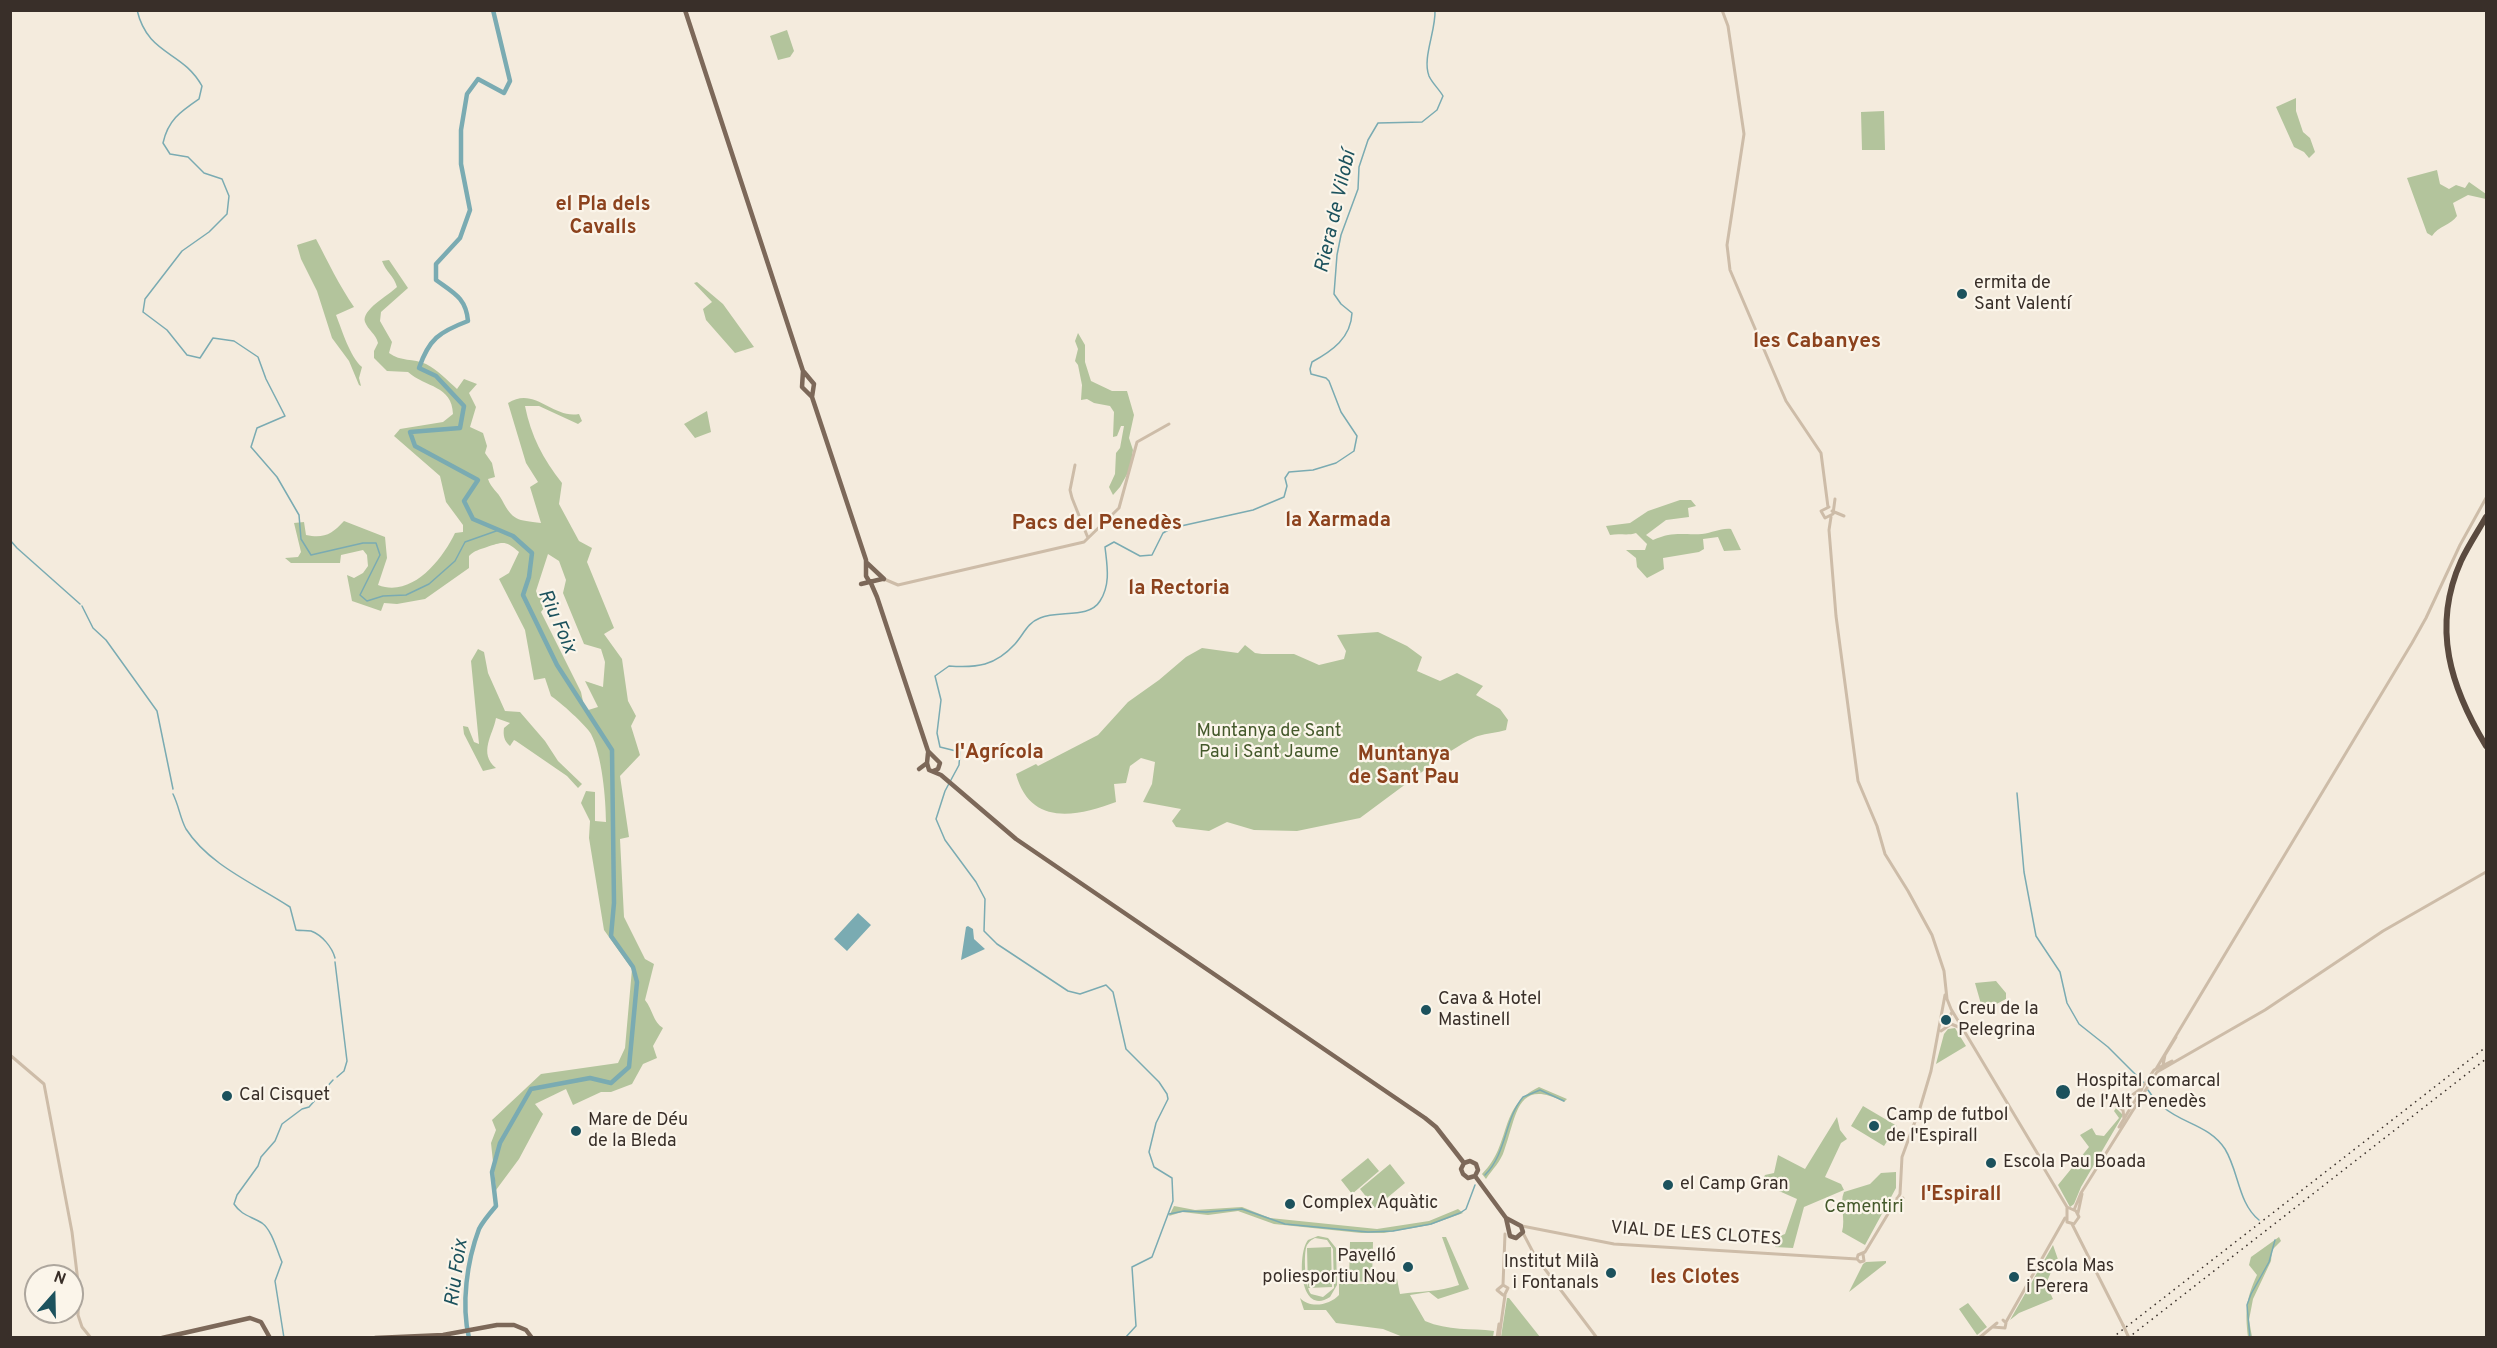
<!DOCTYPE html>
<meta charset="utf-8">
<style>
body{margin:0}
#map{position:relative;width:2497px;height:1348px;overflow:hidden;background:#f4ebdd;font-family:Overpass,sans-serif}
canvas{display:block}
.frame{position:absolute;inset:0;border:12px solid #392f29;pointer-events:none}
.north{position:absolute;left:24px;top:1264px;width:60px;height:60px;box-sizing:border-box;background:#fbf5ea;border:2px solid #ada69d;border-radius:50%;rotate:20deg;font-size:16px;font-weight:700;line-height:24px;text-align:center;color:#392f29}
.north::after{content:'';display:block;margin:auto;width:21px;height:27px;background:#1c525d;clip-path:polygon(50% 0,100% 100%,50% 72%,0 100%)}
</style>
<div id="map">
<canvas width="2497" height="1348"></canvas>
<div class="frame"></div>
<div class="north">N</div>
</div>
<script>
const g = document.querySelector('canvas').getContext('2d');
g.lineJoin = 'round';
function paint(path, color) {
  g.fillStyle = color;
  g.fill(path, 'evenodd');
}
function stroke(path, color, width, dash) {
  g.strokeStyle = color;
  g.lineWidth = width;
  g.lineCap = dash ? 'butt' : 'round';
  g.setLineDash(dash || []);
  g.stroke(path);
}
function write(font, color, halo, rows, align = 'center') {
  g.font = font + ' Overpass,sans-serif';
  g.lineWidth = 4.5;
  g.setLineDash([]);
  g.textBaseline = 'middle';
  g.strokeStyle = halo;
  g.fillStyle = color;
  for (const [text, x, y, turn = 0] of rows) {
    g.save();
    g.translate(x, y);
    g.rotate((+turn || 0) * Math.PI / 180);
    g.textAlign = isNaN(turn) ? turn : align;
    if (halo) g.strokeText(text, 0, 0);
    g.fillText(text, 0, 0);
    g.restore();
  }
}
paint(new Path2D(`
 M787,30L794,51L790,57L778,60L770,36Z
 M2296,98V111L2303,132L2310,138L2315,152L2309,158L2304,152L2294,147L2276,107Z
 M1884,111L1885,150H1862L1861,112Z
 M2437,170L2440,184L2449,189L2456,185L2465,188L2469,182L2486,194V199L2468,195L2453,203L2457,216C2451,225 2438,226 2432,236L2427,233L2407,178Z
 M316,239C328,262 339,285 354,307L336,315C342,330 350,357 362,367L359,378L361,386L359,385L349,361L332,338L317,291L301,259L297,245Z
 M389,260L408,288L381,312L380,321L392,342L389,353C401,362 413,358 426,364C438,370 447,380 457,389L464,379L477,384L469,393L476,407L470,427L483,433L487,446L485,453L492,463L495,477L488,479C491,488 498,492 502,500C513,521 517,520 541,523L530,487L538,482L526,463L508,403C535,386 552,419 579,414L582,421L578,424L539,406H525C531,436 543,459 562,483L559,504L579,541L592,548L587,562L614,628L604,634L622,659L628,701L636,716L631,726L640,755L620,776L629,837L620,839L624,917L645,959L654,964L645,1000C653,1010 653,1022 663,1028L653,1046L657,1058L643,1064L632,1084L611,1092H601L573,1105L566,1089L535,1104L543,1114L519,1159L496,1190L491,1143L496,1130L492,1120L541,1074L618,1063L625,1048L632,969L604,930L589,838L590,821L581,803L586,791L595,792V821L606,822C606,799 602,755 591,734C587,726 559,701 551,696L545,678L534,680L525,630L499,579L509,573L519,552C505,540 503,542 487,547C479,550 475,550 469,556V568L425,599L397,604L384,603L381,611L352,601L347,575L354,578L363,573L368,566L367,555L363,550L341,555L340,563H291L285,558L298,557L301,552L294,523L304,522L306,535C324,539 332,534 344,521L385,537L387,558L378,585C412,598 442,560 455,533L463,532V525L446,502L440,476L394,436L400,429L443,422L453,414C452,385 426,388 408,372L387,371L374,358V351L378,343C376,334 368,330 365,322C361,310 389,295 397,287C394,276 386,272 382,261ZM548,554L559,561L566,580L563,593L584,644L601,649L605,662L603,687L585,681L598,707L585,711L581,692L541,612L554,595L550,589L543,596L538,597L536,591Z
 M697,282L723,304L754,347L735,353L706,320L703,309L712,302L694,283Z
 M1078,333L1085,345V362L1091,381L1112,391H1127L1134,415L1129,438L1133,450L1130,469L1120,487L1113,495L1109,487L1115,474L1116,453L1120,448L1124,426H1121L1117,436L1113,437L1114,412L1110,406L1094,403L1087,399L1081,400L1082,385L1078,365L1075,361L1078,349L1075,341Z
 M707,411L711,432L695,438L684,424Z
 M1680,500H1691L1696,506L1688,508L1689,517L1666,520L1646,535L1653,540C1673,531 1682,535 1702,534C1713,533 1720,528 1731,529L1741,550L1724,551L1718,537L1703,539L1704,549L1699,552L1663,558L1664,569L1647,578L1637,567L1636,558L1626,550H1645L1647,544L1636,533C1627,536 1620,533 1610,535L1606,526L1630,523L1648,511Z
 M1378,632L1407,646L1422,657L1417,671L1440,681L1457,673L1483,686L1476,695L1500,709L1508,720L1506,730C1497,733 1487,733 1478,736C1468,739 1433,762 1426,769L1360,818L1297,831L1254,830L1227,822L1209,831L1176,827L1172,821L1181,809L1143,802L1152,784L1155,762L1141,758L1130,766L1126,783L1114,784L1116,802C1076,817 1030,826 1016,774L1036,764L1038,766L1098,735L1128,702L1159,680L1186,657L1202,648L1238,653L1245,645L1255,653L1262,654H1294L1319,665L1344,659L1346,651L1337,635Z
 M478,649L484,652L488,673L505,711L520,712L545,741L558,761L582,784L578,788L567,776L516,741L514,740L510,746C504,741 503,735 504,728L510,723L496,718C493,735 478,753 496,768L483,771L464,734L463,726L468,727L474,742L479,744L471,661Z
 M1996,981L2006,993V999L1983,1011L1975,983Z
 M1955,1028L1966,1046L1936,1064L1944,1034L1948,1029Z
 M1539,1087L1567,1099L1564,1102C1516,1077 1517,1116 1504,1151C1501,1161 1492,1170 1486,1179L1482,1174C1513,1143 1497,1107 1539,1087Z
 M1863,1106L1897,1126L1884,1146L1851,1126Z
 M2116,1108L2123,1115L2081,1187L2074,1204L2070,1207L2058,1185L2089,1147L2080,1135L2092,1128L2096,1135L2104,1136L2119,1118L2114,1111Z
 M1837,1117L1840,1130L1847,1139L1841,1143L1825,1177L1841,1184L1844,1190L1804,1207L1793,1248L1775,1247L1780,1236L1785,1234L1797,1199L1761,1183L1765,1175L1774,1173L1778,1155L1805,1169Z
 M1368,1158L1379,1171L1352,1194L1341,1180Z
 M1390,1164L1405,1183L1375,1208L1360,1189Z
 M1896,1172V1188L1865,1245L1842,1232C1846,1219 1839,1203 1844,1192L1870,1184L1881,1173Z
 M1174,1206L1195,1210L1242,1207L1270,1218L1377,1229L1429,1221L1458,1209L1463,1213L1430,1225L1384,1233H1361L1274,1224L1238,1211L1208,1215L1182,1212L1169,1216Z
 M1318,1236L1328,1238L1336,1248L1337,1285L1330,1297C1299,1317 1297,1254 1308,1240ZM1315,1238L1327,1240L1333,1249L1334,1288L1323,1297L1311,1294C1305,1287 1303,1253 1307,1245C1310,1241 1311,1240 1315,1238Z
 M1442,1237H1446L1469,1289L1438,1299L1429,1292L1410,1295L1425,1321C1448,1331 1471,1328 1494,1331L1493,1337H1403L1383,1329L1336,1323L1326,1310H1304L1300,1298C1310,1309 1330,1305 1339,1295V1284H1373L1375,1275L1391,1274L1397,1279L1400,1294C1421,1291 1438,1292 1459,1285Z
 M2279,1237L2281,1241L2272,1250L2271,1261L2253,1299L2249,1320L2252,1337H2248C2245,1311 2246,1299 2257,1275L2249,1265L2251,1257Z
 M1350,1242H1373L1372,1282L1349,1281Z
 M2053,1245L2061,1268L2051,1272L2046,1284L2053,1299L2019,1313L2010,1320Z
 M1331,1247L1332,1287L1308,1288L1307,1248Z
 M1886,1261V1263L1849,1292L1863,1264L1866,1262Z
 M1507,1298H1509L1540,1337H1501Z
 M1968,1303L1987,1327L1977,1335L1959,1309Z`), '#b3c49c');
paint(new Path2D(`
 M858,913L871,925L847,951L834,939Z
 M968,926L973,929L974,939L985,949L961,960L966,927Z`), '#7aabb2');
stroke(new Path2D(`
 M137,10C148,56 182,50 202,86L199,99C180,112 168,120 163,143L170,154L188,157L204,173L222,179L229,196L227,214L209,232L182,251L145,299L143,312L167,330L187,355L200,358L213,338L234,341L258,357L266,379L285,416L257,428L251,447L277,477L299,515L301,539L311,555L363,543H376L380,555L360,595L367,601L383,596L406,595L429,584L455,561L465,542L499,530
 M10,540L17,548L80,604
 M82,606L93,628L106,640L157,711L173,789
 M2017,793L2024,872L2036,936L2060,972L2067,1003L2079,1024L2108,1047L2144,1083
 M173,794C179,806 180,818 186,829C209,865 255,884 290,907L296,930C300,931 306,930 311,931C322,935 332,947 335,958
 M335,962L347,1061L344,1071L337,1077
 M2148,1090C2152,1096 2157,1103 2163,1107C2183,1124 2209,1125 2225,1149C2239,1172 2238,1203 2259,1220
 M1485,1175C1507,1153 1504,1120 1523,1097L1540,1090L1564,1101
 M1169,1214L1184,1211L1206,1212L1242,1209L1285,1224L1368,1232L1393,1231L1431,1224L1460,1213L1466,1209L1475,1185
 M284,1338L275,1281L282,1262C277,1251 272,1230 262,1223C251,1216 242,1216 234,1204L237,1195L258,1166L261,1157L275,1141L282,1124L302,1109L309,1107L333,1080
 M1125,1338L1136,1326L1132,1267L1152,1257L1173,1201L1172,1178L1154,1167L1149,1152L1156,1123L1168,1099L1167,1094L1159,1082L1126,1049L1113,992L1106,985L1080,994L1068,991L997,944L984,931L985,899L976,882L945,840L936,819L945,791L959,765L960,752L940,747L937,733L941,700L935,676L949,666C977,668 995,666 1015,644C1024,634 1027,623 1040,618C1059,610 1089,619 1100,601C1111,584 1107,565 1105,547L1114,542L1140,556L1152,555L1163,533L1172,528L1253,510L1284,497L1287,486L1285,478L1289,472L1313,470L1336,463L1354,451L1357,436L1341,412L1329,381L1326,378L1311,374L1310,369L1312,362C1332,351 1351,338 1352,313L1341,304L1334,294L1337,255L1341,235L1358,189L1359,167L1368,140L1378,123L1422,122L1437,110L1443,96C1439,89 1432,83 1429,76C1422,58 1436,31 1435,10
 M2250,1338L2247,1305L2251,1294L2269,1262L2275,1240`), '#7aabb2', 1.5);
stroke(new Path2D(`
 M469,1338C461,1304 467,1261 479,1229C483,1221 490,1213 496,1206L492,1172L500,1143L531,1089L590,1078L611,1083L629,1067L637,982L633,967L611,936L614,903L612,750L557,665L523,595L529,577L532,553L513,536L473,519L464,501L478,480L415,446L410,432L460,428L464,406L436,376L419,368C429,339 439,332 468,321C466,298 454,293 436,280V264L460,238L470,210L461,164V130L467,94L478,79L504,93L510,81L493,10`), '#7aabb2', 4.5);
stroke(new Path2D(`
 M1722,10L1728,26L1744,134L1727,245L1730,270L1786,401L1821,453L1828,507
 M1075,465L1070,490L1072,498L1088,538
 M1829,507L1821,511L1825,518L1833,514L1835,499
 M1832,511L1844,516
 M1831,517L1829,530L1836,616L1858,781L1877,826L1885,854L1908,891L1932,935L1944,971L1947,999L1951,1009L2039,1156
 M884,579L898,585L1084,542L1119,508L1137,442L1169,424
 M1945,1026L1952,1012
 M1941,1031L1951,1024L1961,1028
 M10,1055L44,1084L72,1232L79,1290L78,1315L82,1327L91,1338
 M2163,1065L2165,1055L2176,1037
 M2156,1069L2412,643L2426,618L2460,545L2486,498
 M2124,1119L2123,1110L2117,1106L2142,1088L2154,1070L2172,1061
 M2119,1127L2142,1089
 M2042,1165L2036,1161L2037,1157L2041,1158L2042,1165L2067,1207V1222
 M1897,1198L1900,1200L1903,1198
 M2067,1207L2076,1211L2079,1217L2074,1224L2067,1222
 M2074,1210L2081,1193L2157,1072L2265,1010L2383,931L2486,872
 M2078,1213L2082,1194
 M2072,1224L2123,1325
 M1522,1226L1614,1244L1857,1259
 M1523,1233L1535,1256L1597,1338
 M1857,1259L1858,1255L1865,1252L1900,1194L1902,1157L1920,1108L1931,1071L1945,995
 M1857,1259L1860,1262L1864,1261L1863,1254
 M1503,1285L1505,1234
 M1503,1285L1497,1290L1503,1295
 M1503,1285L1508,1288L1505,1294
 M2006,1322L2065,1218
 M1993,1327L2005,1328L2006,1323L2003,1320
 M1497,1338L1499,1324
 M1499,1338L1505,1295
 M1979,1338L1997,1323`), '#cdbca8', 3);
stroke(new Path2D(`
 M685,10L803,371L802,387L812,397
 M804,372L814,384L812,397L866,560V576L869,581
 M867,563L884,579
 M870,581L877,597L928,751L940,763L938,769L933,771
 M861,584L882,579
 M927,763L929,770L941,775L1016,839L1425,1118L1436,1127L1464,1163
 M919,769L927,763L928,753
 M1464,1163L1470,1161L1476,1164L1478,1170L1475,1176
 M1464,1163L1461,1169L1463,1174L1468,1178L1475,1176
 M1475,1176L1506,1218L1510,1236L1516,1238L1523,1232L1521,1226L1506,1218
 M162,1338L250,1318L261,1322L270,1338
 M375,1338L443,1335L497,1325H514L526,1330L532,1338`), '#7c6859', 4.5);
stroke(new Path2D(`
 M2486,517C2478,531 2468,546 2461,561C2431,628 2451,688 2486,746`), '#5a4a3f', 6);
stroke(new Path2D(`
 M2112,1338L2486,1047
 M2128,1338L2486,1059`), '#392f29', 1.5, [1.5, 4.5]);
stroke(new Path2D(`
 M2123,1325L2129,1338`), '#cdbca8', 3);
for (const [x, y, r, color] of [
 [1962,294,6,"#1c525d"],
 [1426,1010,6,"#1c525d"],
 [1946,1020,6,"#1c525d"],
 [2063,1092,8,"#1c525d"],
 [227,1096,6,"#1c525d"],
 [1874,1126,6,"#1c525d"],
 [576,1131,6,"#1c525d"],
 [1991,1163,6,"#1c525d"],
 [1668,1185,6,"#1c525d"],
 [1290,1204,6,"#1c525d"],
 [1408,1267,6,"#1c525d"],
 [1611,1273,6,"#1c525d"],
 [2014,1277,6,"#1c525d"]
]) {
  const dot = new Path2D();
  dot.arc(x, y, r, 0, 2 * Math.PI);
  g.fillStyle = color;
  g.fill(dot);
  stroke(dot, '#fbf5ea', 2);
}
write('18px', '#392f29', '#fbf5ea', [
 ["ermita de",1974,284],
 ["Sant Valentí",1974,305],
 ["Cava & Hotel",1438,1000],
 ["Mastinell",1438,1021],
 ["Creu de la",1958,1010],
 ["Pelegrina",1958,1031],
 ["Hospital comarcal",2076,1082],
 ["de l'Alt Penedès",2076,1103],
 ["Cal Cisquet",239,1096],
 ["Camp de futbol",1886,1116],
 ["de l'Espirall",1886,1137],
 ["Mare de Déu",588,1121],
 ["de la Bleda",588,1142],
 ["Escola Pau Boada",2003,1163],
 ["el Camp Gran",1680,1185],
 ["Complex Aquàtic",1302,1204],
 ["Pavelló",1396,1257,"right"],
 ["poliesportiu Nou",1396,1278,"right"],
 ["Institut Milà",1599,1263,"right"],
 ["i Fontanals",1599,1284,"right"],
 ["Escola Mas",2026,1267],
 ["i Perera",2026,1288]
], 'left');
write('18px', '#44592b', '#fbf5ea', [
 ["Muntanya de Sant",1269,732],
 ["Pau i Sant Jaume",1269,753],
 ["Cementiri",1864,1208]
]);
write('18px', '#392f29', '#fbf5ea', [
 ["VIAL DE LES CLOTES",1696,1235,4]
]);
write('bold 20px', '#8c421d', '#fbf5ea', [
 ["el Pla dels",603,206],
 ["Cavalls",603,229],
 ["la Xarmada",1338,522],
 ["la Rectoria",1179,590],
 ["l'Agrícola",999,754],
 ["Muntanya",1404,756],
 ["de Sant Pau",1404,779],
 ["l'Espirall",1961,1196],
 ["les Clotes",1695,1279]
]);
write('italic 20px', '#1c525d', '#fbf5ea', [
 ["Riera de Vilobí",1337,212,-77],
 ["Riu Foix",556,622,66],
 ["Riu Foix",458,1273,-82]
]);
write('bold 21px', '#8c421d', '#fbf5ea', [
 ["les Cabanyes",1817,343],
 ["Pacs del Penedès",1097,525]
]);
</script>
